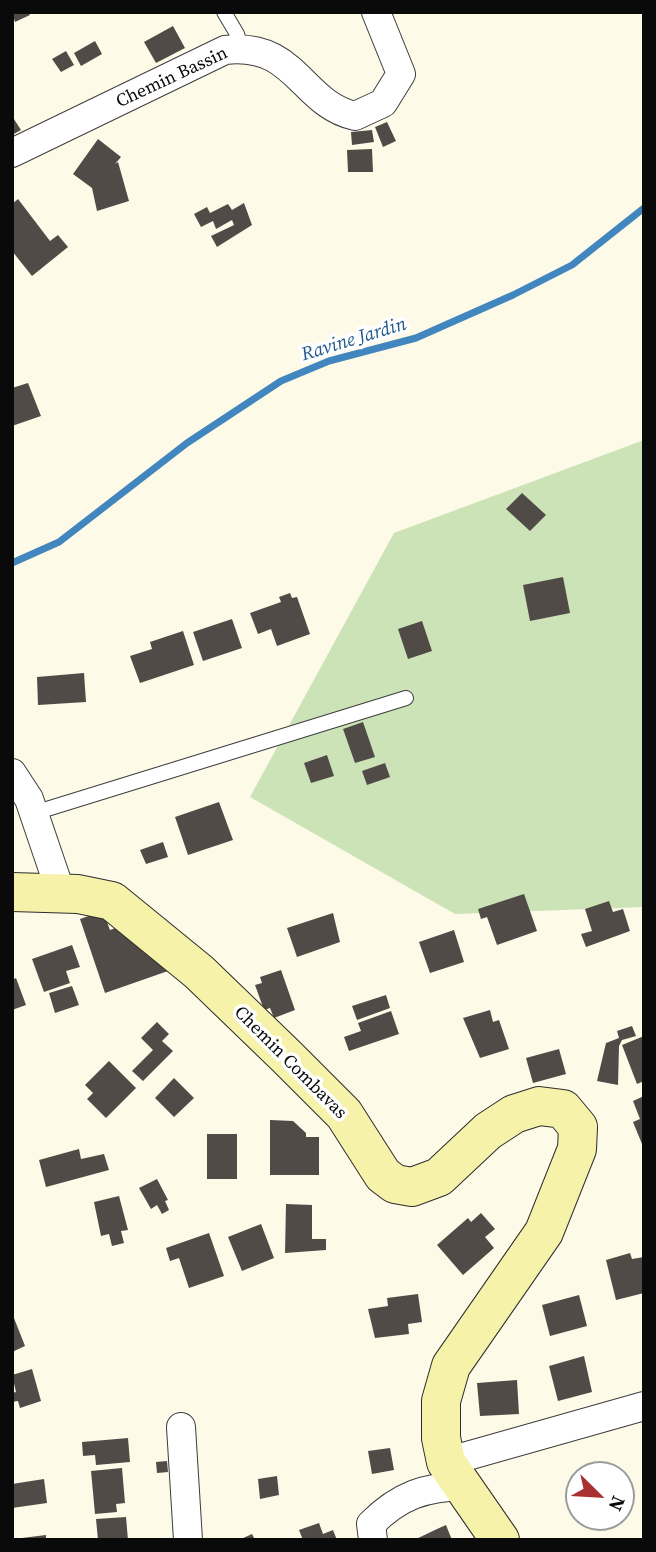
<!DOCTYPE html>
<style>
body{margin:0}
#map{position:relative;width:656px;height:1552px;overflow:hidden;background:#fdfae8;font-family:"Source Serif 4",serif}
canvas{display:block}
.frame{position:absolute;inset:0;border:14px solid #0a0a0a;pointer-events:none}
.north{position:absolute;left:565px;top:1461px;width:70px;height:70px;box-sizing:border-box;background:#fff;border:2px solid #9d9d9d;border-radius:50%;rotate:114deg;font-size:19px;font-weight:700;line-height:28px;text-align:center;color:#0a0a0a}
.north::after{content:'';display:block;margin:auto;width:24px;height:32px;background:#aa3131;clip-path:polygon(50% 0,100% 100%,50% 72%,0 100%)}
</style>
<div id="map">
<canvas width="656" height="1552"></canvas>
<div class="frame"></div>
<div class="north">N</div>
</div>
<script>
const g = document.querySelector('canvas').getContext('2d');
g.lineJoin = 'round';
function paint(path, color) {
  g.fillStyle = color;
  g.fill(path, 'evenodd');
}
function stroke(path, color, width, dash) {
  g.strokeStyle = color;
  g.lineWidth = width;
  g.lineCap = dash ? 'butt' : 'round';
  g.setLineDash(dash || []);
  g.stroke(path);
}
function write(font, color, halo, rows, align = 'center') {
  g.font = font + ' "Source Serif 4",serif';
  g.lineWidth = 7;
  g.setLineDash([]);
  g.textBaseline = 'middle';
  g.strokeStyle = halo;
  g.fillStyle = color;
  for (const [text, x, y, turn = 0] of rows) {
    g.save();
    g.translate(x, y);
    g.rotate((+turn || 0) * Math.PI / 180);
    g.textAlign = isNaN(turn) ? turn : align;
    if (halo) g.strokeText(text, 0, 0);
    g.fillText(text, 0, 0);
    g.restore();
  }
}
paint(new Path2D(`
 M644,440V907L455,914L250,797L394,533Z`), '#cbe3b6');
stroke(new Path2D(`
 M12,563L59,542L187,443L281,381L329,361L416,338L513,295L572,265L644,208`), '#4186be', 7);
paint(new Path2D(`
 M12,12H28L30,15L15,22Z
 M173,26L185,48L156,63L144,42Z
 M95,41L102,54L81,66L74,53Z
 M66,51L74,65L61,72L52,59Z
 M12,116L21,130L12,135Z
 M387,122L396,141L383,147L375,127Z
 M372,130L374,142L352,145L351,132Z
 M98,139L121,157L115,164L118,162L129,201L97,211L92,188L73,174Z
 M372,149L373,172H348L347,150Z
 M18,199L50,241L58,235L68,247L32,276L12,251V204Z
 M244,203L252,225L217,247L211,236L234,225L232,220L216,229L213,221L201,227L194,214L207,207L210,213L228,204L232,210Z
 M28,383L41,416L12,426V388Z
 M522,493L546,515L530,531L506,509Z
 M563,577L570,613L530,621L523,585Z
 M290,593L292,598L297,597L310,634L277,646L271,629L258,634L250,613L281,602L279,597Z
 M232,619L242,648L203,661L193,632Z
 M422,621L432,651L408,659L398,629Z
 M183,631L194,665L140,683L130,656L152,649L150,642Z
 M84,673L86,702L38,705L37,677Z
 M363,722L375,757L355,763L343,729Z
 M327,755L334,776L311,783L304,763Z
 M385,763L390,777L367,785L362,771Z
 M219,802L233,840L188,855L175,817Z
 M163,842L168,857L146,864L140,850Z
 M524,894L537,931L497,945L487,917L481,919L478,909Z
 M609,901L613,912L623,909L630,931L586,947L581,934L592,931L585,909Z
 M103,911L110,930L118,927L168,971L105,993L80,919Z
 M333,913L340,942L297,957L287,928Z
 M454,930L464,962L430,973L419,942Z
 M72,945L80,967L66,971L70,983L44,992L32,959Z
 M281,970L295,1010L274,1018L270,1008L264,1010L255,985L262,983L260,977Z
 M16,978L26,1005L12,1010V980Z
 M72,986L79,1005L55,1013L49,993Z
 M386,995L390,1008L357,1020L352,1006Z
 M490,1010L493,1022L499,1020L509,1049L480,1058L463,1018Z
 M391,1011L399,1034L349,1051L344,1037L361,1031L358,1023Z
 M157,1022L169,1034L162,1041L173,1051L143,1081L132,1071L153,1050L141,1038Z
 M632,1026L636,1036L622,1040L619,1046L618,1085L597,1081L606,1043L619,1038L617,1031Z
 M644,1036V1081L637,1084L622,1045Z
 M559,1049L566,1074L533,1083L526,1058Z
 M109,1061L136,1088L106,1118L87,1099L93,1093L85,1085Z
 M174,1078L194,1098L174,1117L155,1098Z
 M644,1096V1149L633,1122L640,1119L633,1101Z
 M270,1120L293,1121L306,1133V1137H319V1175H270Z
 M207,1134H237V1179H207Z
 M79,1149L81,1159L104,1154L109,1170L46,1187L39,1160Z
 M157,1179L168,1200L165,1201L169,1210L162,1214L157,1205L151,1209L139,1188Z
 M119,1196L128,1230L121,1231L124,1243L112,1246L109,1234L101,1236L94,1202Z
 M286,1204L312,1205V1239H326V1250L285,1253Z
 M481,1213L495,1229L485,1237L494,1248L463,1275L437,1245L468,1218L471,1222Z
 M261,1224L274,1258L242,1271L228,1237Z
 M209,1233L224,1276L189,1288L179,1258L170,1261L166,1248Z
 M630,1253L632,1259L644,1257V1293L616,1300L606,1260Z
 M418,1294L422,1322L408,1324L409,1334L375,1338L368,1309L388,1306L387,1298Z
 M579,1295L587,1326L550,1336L542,1305Z
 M12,1313L25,1346L12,1352Z
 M584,1356L592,1392L558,1401L549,1366Z
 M32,1369L41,1401L20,1408L18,1401L12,1402V1393L16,1392L12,1375Z
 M517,1380L519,1414L480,1416L477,1383Z
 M128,1438L130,1462L96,1465L95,1455L83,1456L82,1442Z
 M390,1448L394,1470L372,1474L368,1451Z
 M167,1461L168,1472L157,1473L156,1462Z
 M122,1468L125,1503L116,1504L117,1512L95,1514L91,1471Z
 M277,1476L279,1495L260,1499L258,1479Z
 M44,1479L47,1503L12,1508V1484Z
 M126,1517L128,1540H98L96,1519Z
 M319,1523L323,1534L333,1530L337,1540H303L299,1530Z
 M446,1525L452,1540H414L437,1529Z
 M252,1534L255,1540H239Z
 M46,1535V1540H22V1538Z`), '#514b47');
const lane = new Path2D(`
 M224,12L237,34L241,48
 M34,813L406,698`);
const street = new Path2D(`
 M12,153L225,50C297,42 300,103 355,116L383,103L401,74L376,12
 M12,773L29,799L61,893
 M181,1427L188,1540
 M446,1462L644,1406
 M373,1540L371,1524C400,1495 425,1487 465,1486`);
const secondary = new Path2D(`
 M12,892L78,894L112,901L199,972L286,1056L344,1114L383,1175L395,1184L412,1187L439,1177L488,1131L514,1114L539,1106L563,1109L578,1127L577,1149L544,1232L451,1366L441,1401V1438L446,1462L500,1540`);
stroke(lane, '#3d3d3d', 16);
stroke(street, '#3d3d3d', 30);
stroke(secondary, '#2c2c2c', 40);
stroke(lane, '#fff', 14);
stroke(street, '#fff', 28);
stroke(secondary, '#f6f2aa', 38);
write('18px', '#0a0a0a', '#fff', [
 ["Chemin Bassin",172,78,-25],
 ["Chemin Combavas",290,1063,45]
]);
write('italic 19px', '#21598d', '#fff', [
 ["Ravine Jardin",354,340,-17]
]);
</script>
